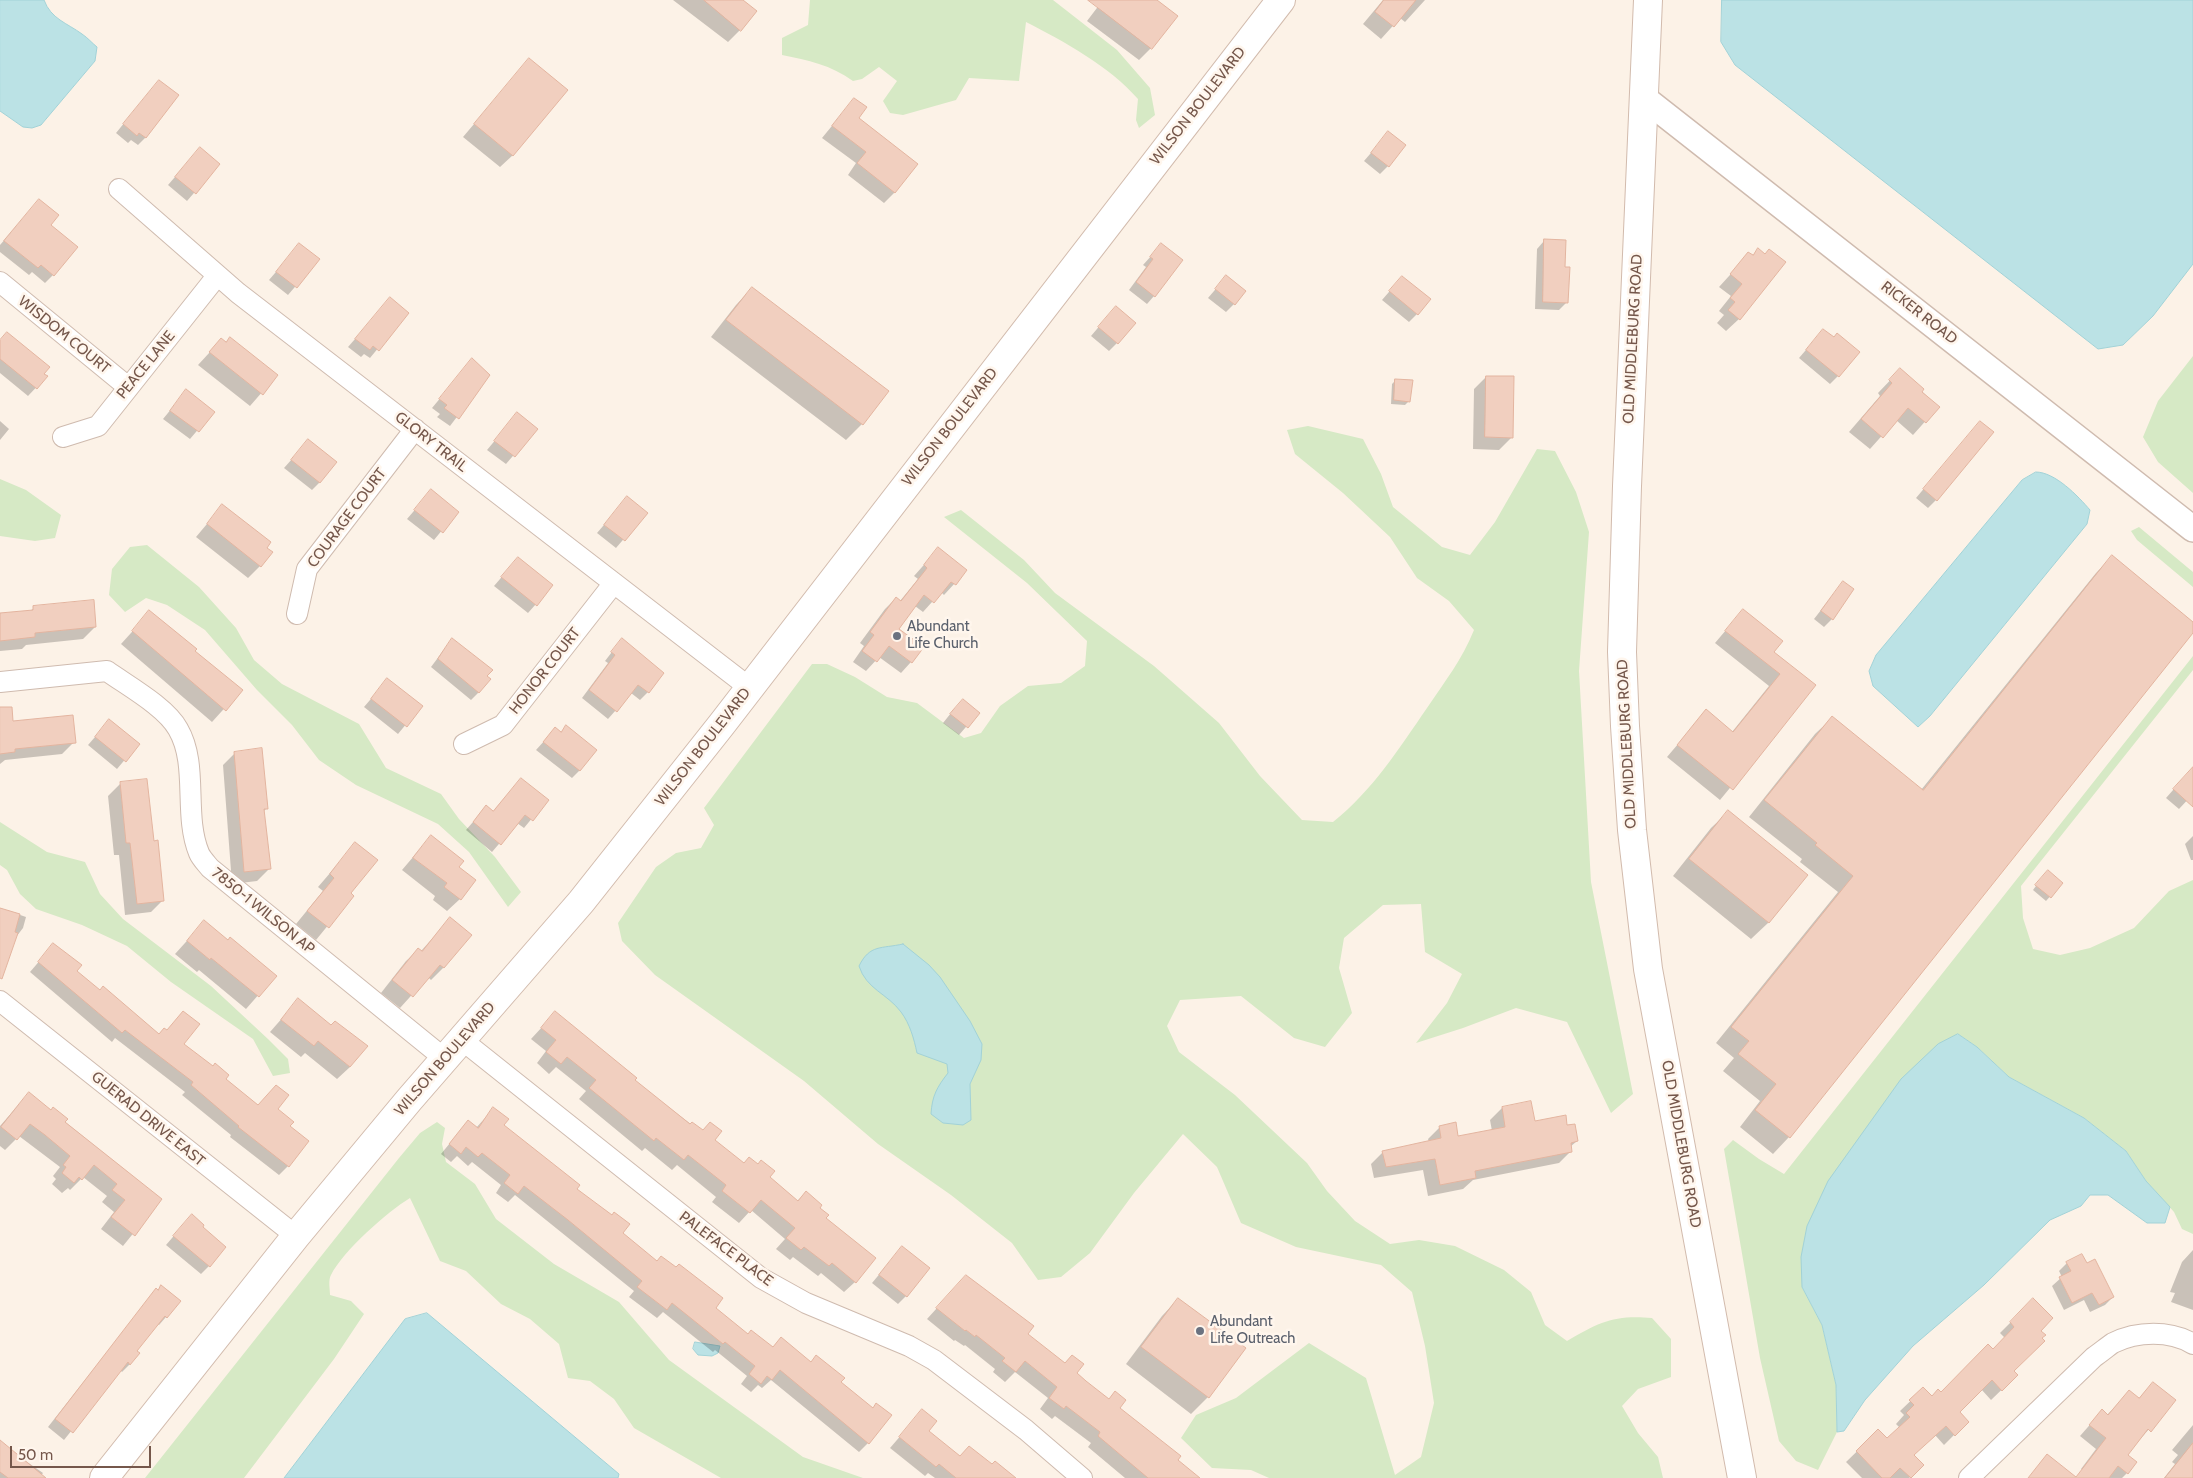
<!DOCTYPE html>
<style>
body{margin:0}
#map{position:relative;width:2193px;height:1478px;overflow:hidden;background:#fcf2e7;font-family:Cabin,sans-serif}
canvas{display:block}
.scale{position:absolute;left:10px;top:1446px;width:141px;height:22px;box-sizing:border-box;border:2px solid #75574b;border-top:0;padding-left:6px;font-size:15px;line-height:18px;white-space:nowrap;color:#75574b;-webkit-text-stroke:4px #fff6ed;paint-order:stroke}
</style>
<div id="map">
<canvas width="2193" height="1478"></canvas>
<div class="scale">50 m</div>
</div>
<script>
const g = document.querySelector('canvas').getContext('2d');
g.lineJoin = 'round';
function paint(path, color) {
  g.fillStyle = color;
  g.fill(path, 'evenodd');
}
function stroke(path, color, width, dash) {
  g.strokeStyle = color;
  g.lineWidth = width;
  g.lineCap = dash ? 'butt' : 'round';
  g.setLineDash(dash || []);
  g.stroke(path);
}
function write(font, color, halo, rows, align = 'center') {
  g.font = font + ' Cabin,sans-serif';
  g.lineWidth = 5;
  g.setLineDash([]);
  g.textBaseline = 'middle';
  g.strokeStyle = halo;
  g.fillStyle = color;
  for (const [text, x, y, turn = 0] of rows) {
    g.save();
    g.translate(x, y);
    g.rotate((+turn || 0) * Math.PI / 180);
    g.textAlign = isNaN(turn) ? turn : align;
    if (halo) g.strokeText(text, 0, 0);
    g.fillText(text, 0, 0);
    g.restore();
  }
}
paint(new Path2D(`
 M810,0H1053L1117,50L1150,88L1155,115L1139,128L1136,120L1138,99C1109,66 1065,42 1026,22L1019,81L969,78L956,100L903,115L890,113L883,101L897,81L879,67L862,79L853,81C831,65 808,60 782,55V38L808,25Z
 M2193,356V493L2158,462L2143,437L2158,401Z
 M1308,426L1363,439L1381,474L1393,507L1442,547L1470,555L1495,522L1537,449L1555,451L1576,492L1589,532L1579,671L1591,882L1633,1094L1611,1113L1567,1022L1516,1008L1463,1028L1416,1043L1447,1003L1462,974L1425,952L1421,904L1383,905L1344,938L1339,968L1352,1013L1325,1047L1294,1038L1241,996L1180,1000L1167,1026L1179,1052L1235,1095L1307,1163L1327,1191L1355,1221L1390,1244L1419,1240L1455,1246L1504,1270L1531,1292L1545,1325L1567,1341C1600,1322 1613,1315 1652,1318L1671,1339V1377L1638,1389L1622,1406L1638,1433L1658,1457L1663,1478H1269L1251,1470L1212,1468L1181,1438L1196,1415L1236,1398L1309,1343L1366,1378L1395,1475L1421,1457L1434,1403L1425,1346L1412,1292L1381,1265L1296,1247L1241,1223L1217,1167L1183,1134L1134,1193L1090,1253L1061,1277L1038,1280L1012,1243L951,1195L878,1144L804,1081L655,975L622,941L618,923L656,867L676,853L701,848L714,825L704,808L812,664H827L855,677L887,697L917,703L964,738L981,733L1000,706L1028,686L1061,683L1085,666L1087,641L1027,583L944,517L961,510L1024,560L1055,593L1154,666L1219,723L1260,776L1302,820L1333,822C1373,790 1398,750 1427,708C1445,681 1462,660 1474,630L1449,601L1417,578L1390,537L1343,493L1295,454L1287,430Z
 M0,479L26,490L61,515L55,538L35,541L0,536Z
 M2139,527L2193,572V587L2137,540L2131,531Z
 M147,545L199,587L236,628L254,660L282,684L359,724L386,768L441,794L459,819L495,857L521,892L508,907L469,852L438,824L356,785L319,760L292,725L257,690L205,630L167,605L146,598L125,612L109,595L112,569L130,547Z
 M2193,656V670L2021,886L2023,918L2033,949L2060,955L2090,948L2134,928L2169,891L2193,880V1234L2182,1229L2174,1212L2146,1181L2126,1151L2084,1118L2009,1077L1977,1047L1958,1034L1802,1287L1822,1325L1836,1385L1837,1432L1818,1470L1796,1461L1779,1441L1760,1358L1724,1149L1733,1140L1759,1159L1784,1174Z
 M0,822L47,852L85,862L100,894L123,919L211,986L268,1039L288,1059L290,1073L273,1076L253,1039L171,982L127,946L82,925L36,909L20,894L7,870L0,865Z
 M437,1122L445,1128L442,1144L446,1162L475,1184L496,1219L554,1264L619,1302L669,1360L803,1457L863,1478H721L634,1428L614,1399L590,1381L568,1378L559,1344L530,1319L501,1304L466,1271L440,1261L410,1198C387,1212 343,1251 331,1275C328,1280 330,1289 330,1295L351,1301L364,1314L334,1359L244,1478H145L399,1158L420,1133Z`), '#d6e9c5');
const water = new Path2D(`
 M0,0H44C51,19 67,23 82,34C88,38 92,43 97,47L95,61L41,125L32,128L23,127L0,111Z
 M1722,0H2193V264L2153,316L2123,345L2098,349L1735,65L1721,42Z
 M2036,472C2055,472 2078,496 2090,510L2087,524L1930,716L1918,727L1873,686L1869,671L1876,655L2022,480Z
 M903,944L929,965L940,977L970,1021L982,1044L981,1060L970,1084L971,1120L963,1125L943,1123L931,1114C932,1096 937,1087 948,1073L947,1064L917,1053C914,1039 910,1024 901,1012C888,994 866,989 859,966C870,944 881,949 903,944Z
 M1958,1034L1977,1047L2009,1077L2084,1118L2126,1151L2146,1181L2170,1207L2165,1223H2147L2108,1195H2090L2081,1206L2050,1220L1984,1285L1913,1346L1865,1400L1844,1431L1837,1432L1836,1385L1822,1325L1802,1287L1801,1257L1807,1226L1828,1181L1901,1079L1938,1044Z
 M427,1313L619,1474L618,1478H284L405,1319Z
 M695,1342L720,1346L718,1353L712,1356L698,1355L693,1349Z`);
paint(water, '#bbe2e5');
stroke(water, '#a2d2d7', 1);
paint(new Path2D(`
 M673,0H741L740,30L728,42Z
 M1103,0H1155L1151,48L1139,60L1087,21Z
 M1383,0H1425L1405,22L1400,18L1381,39L1363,24Z
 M529,59L513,155L500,167L463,137Z
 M151,90L146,137L138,145L131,140L128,143L116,133Z
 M854,99L857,118L895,192L884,203L848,175L856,163L822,138Z
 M1388,133V166L1380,174L1364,161Z
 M200,148L219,164L187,201L168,185Z
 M31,209L53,275L45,283L32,272L29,275L0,252V245Z
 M1544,241L1564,268L1567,302L1559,310L1535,309L1537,249Z
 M299,245L318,260L288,295L269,280Z
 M1161,245L1154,296L1147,304L1129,290L1146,267L1143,265Z
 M1749,254L1739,319L1726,331L1717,323L1724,315L1719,311L1731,296L1719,287Z
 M1226,277L1234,304L1226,312L1208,298Z
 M1395,285L1417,314L1409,322L1382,300Z
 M752,288L862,424L846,440L711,337L736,305Z
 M390,299L407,313L370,358L364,354L361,357L348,347Z
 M1108,316L1117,343L1109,351L1091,336Z
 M1823,330L1838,376L1830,384L1799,358Z
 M221,340L277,375L250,406L198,365Z
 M0,350L46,377L28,396L0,373Z
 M472,360L488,376L450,426L437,417L440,414L432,408Z
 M1900,370L1938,407L1913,435L1896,420L1870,449L1849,432L1880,396L1878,393Z
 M1486,377L1512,437L1499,450L1473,449L1474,389Z
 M1396,380L1409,401L1405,405L1391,404L1392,384Z
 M186,391L213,412L190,439L163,419Z
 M517,414L536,429L506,464L487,450Z
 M0,421L9,429L0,440Z
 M1980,422L1936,500L1928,508L1916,498Z
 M308,441L320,482L312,490L284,468Z
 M431,491L457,512L434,540L407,519Z
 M627,498L646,513L616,548L597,533Z
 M222,506L266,548L260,566L248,578L196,537Z
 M938,549L966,571L944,595L941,592L923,612L915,606L898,630L911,662L901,673L879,657L866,671L853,662L864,646L860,643L885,609L896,598L900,601L918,579L914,576Z
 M2112,557L2193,624V631L1789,1137L1773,1154L1740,1127L1760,1101L1723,1071L1734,1058L1716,1043L1838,892L1800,862L1802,859L1749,817L1815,734L1832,718L1921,790L2096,573Z
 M518,558L552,586L528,613L494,586Z
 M1843,582L1832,619L1824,627L1814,619Z
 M34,608L95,627L83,639L26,645L22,649L0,651V614L30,611Z
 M1743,610L1772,652L1814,686L1720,800L1667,757L1706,711L1732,732L1769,686L1715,643Z
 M150,612L193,652L241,690L212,722L121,644Z
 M452,639L486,677L478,693L471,700L431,667Z
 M615,648L648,692L640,700L631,693L608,719L582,698L608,663L605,661Z
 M387,680L421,706L398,734L364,707Z
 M955,708L978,713L959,735L943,723Z
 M109,721L138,744L117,769L88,745Z
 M566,727L580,770L572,778L536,750L555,729L560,733Z
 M0,728L74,742L62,754L5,760L0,764Z
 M235,753L267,808L263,812L270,868L257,881L232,884L223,765Z
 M2193,776V794L2179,809L2166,798L2181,781Z
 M521,780L547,800L524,828L517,823L492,852L466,830L486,807L493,812Z
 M120,784L153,842L163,900L151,912L125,915L119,855H114L108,796Z
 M1728,812L1806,875L1768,923L1751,939L1673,876L1711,828Z
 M431,836L457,867L460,899L447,911L433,900L435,896L402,870Z
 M2193,836V860H2191L2185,844Z
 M355,844L349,893L352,896L316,940L296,924L323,891L318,887Z
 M2044,875L2062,883L2046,901L2033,890Z
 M0,908L26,917L23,928L0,958Z
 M450,919L444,967L431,980L428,977L400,1008L381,993L406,961L419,949L421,951Z
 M204,922L275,976L246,1009L199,970L197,972L175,954Z
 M54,944L75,972L159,1035L183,1044L257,1107L276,1110L289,1126L308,1141L288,1166L279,1175L230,1137L231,1135L182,1095L185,1092L115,1038L112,1042L30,972Z
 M298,1000L350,1067L337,1079L305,1053L301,1057L270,1032Z
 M555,1013L633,1080L743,1164L768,1177L797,1201L806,1193L824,1218L855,1282L844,1292L821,1273L818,1276L793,1257L790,1260L776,1249L785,1239L751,1210L739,1223L712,1202L716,1197L677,1165L672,1170L645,1148L642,1151L579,1099L586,1091L556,1067L549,1074L537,1063L546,1051L531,1039Z
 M29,1093L161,1199L123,1246L101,1229L114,1212L102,1202L107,1196L83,1177L70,1190L68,1188L62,1193L52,1184L56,1179L53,1176L60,1167L19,1136L5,1150L0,1146V1126Z
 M1530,1103L1534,1123L1566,1127L1577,1141L1570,1147L1571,1151L1559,1163L1473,1180L1463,1189L1428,1196L1423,1170L1374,1178L1371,1164L1383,1152L1429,1142L1428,1139L1440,1127L1457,1137L1492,1131L1490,1120L1502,1108Z
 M493,1109L502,1125L576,1189L621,1233L748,1336L772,1348L781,1339L810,1363L816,1357L839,1383L868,1443L859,1452L771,1380L762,1388L758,1385L751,1392L741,1384L747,1376L715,1350L713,1352L663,1312L657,1318L629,1297L634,1291L515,1195L508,1202L496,1193L501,1185L472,1162L468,1166L457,1156L451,1162L441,1154L468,1121L476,1128Z
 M184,1224L209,1266L201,1274L166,1245Z
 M902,1247L906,1296L898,1304L872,1283Z
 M2193,1250V1310L2171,1302L2175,1293L2170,1292L2182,1262Z
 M2067,1263L2086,1264L2113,1297L2105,1305L2090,1312L2084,1300L2064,1310L2052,1286L2062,1277L2059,1271Z
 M966,1276L1026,1334L1108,1400L1115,1393L1118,1409L1198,1478H1125L1088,1447L1091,1443L1055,1416L1052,1419L1040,1409L1048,1398L1015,1372L1005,1382L993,1372L995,1369L965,1345L964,1346L955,1340L954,1341L927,1319Z
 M156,1290L166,1317L159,1325L157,1324L135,1351L130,1364L122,1372L120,1370L64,1440L48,1427Z
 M1178,1299L1245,1349L1208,1397L1191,1414L1126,1364L1162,1316Z
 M2033,1300L2039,1331L2013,1371L2017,1375L1991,1400L1981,1389L1958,1412L1967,1422L1944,1445L1935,1435L1913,1455L1923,1465L1909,1478H1862L1846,1462L1878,1431L1887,1440L1900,1428L1896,1424L1904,1415L1900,1411L1923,1389L1932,1398L1941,1394L1993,1351L2005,1338L2000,1333Z
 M2153,1383L2174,1401L2126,1455L2127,1473L2122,1478H2093L2081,1469L2096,1449L2080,1436L2102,1411L2107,1415L2129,1392L2138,1399Z
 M922,1411L927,1431L959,1457L1003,1478H935L928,1473L925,1476L890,1448Z
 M2193,1425V1478H2164L2175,1464L2172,1462L2178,1455L2172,1450Z
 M0,1443L43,1473L39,1478H0Z`), '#0003');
const building = new Path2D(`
 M704,0H743L757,11L741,31Z
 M1088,0H1157L1178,16L1152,49Z
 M1384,0H1416L1394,27L1375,12Z
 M529,58L568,90L513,156L474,124Z
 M159,80L179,95L146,138L139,133L137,136L123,124Z
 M854,98L867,107L859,118L918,164L895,193L857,163L866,152L832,126Z
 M1388,131L1406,145L1389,167L1371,153Z
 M200,147L220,164L196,194L175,177Z
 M39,199L59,215L51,225L78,247L54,276L41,265L38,268L4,241Z
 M1544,239L1566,240L1565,267H1570L1568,303L1543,302Z
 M299,243L320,259L297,288L276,272Z
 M1161,243L1183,260L1155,297L1136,282L1153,259L1150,257Z
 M1758,248L1765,254L1769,249L1786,262L1740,320L1728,310L1735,302L1730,298L1742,284L1730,274L1748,252L1753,255Z
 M1226,275L1246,291L1235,305L1215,289Z
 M1402,276L1431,299L1418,315L1389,291Z
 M752,287L889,391L863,425L726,320Z
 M390,297L409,313L379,351L373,346L370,350L355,339Z
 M1116,306L1136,323L1118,344L1098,327Z
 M1823,329L1834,337L1837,333L1860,352L1839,377L1806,350Z
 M7,332L50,367L44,374L48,376L37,389L0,359V340Z
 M230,337L278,375L263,395L209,352L221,338L226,342Z
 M472,358L490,375L459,419L444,408L447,405L439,399Z
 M1900,368L1924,389L1922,392L1940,407L1926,423L1908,408L1883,438L1861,419L1892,383L1889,380Z
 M1486,376H1514L1513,438L1485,437Z
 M1395,379L1413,380L1410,402L1394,400Z
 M186,389L215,412L199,432L170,411Z
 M517,412L538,429L515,457L494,441Z
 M1980,421L1994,432L1937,501L1923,489Z
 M308,439L337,462L320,483L291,460Z
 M431,489L459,512L443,533L414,510Z
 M627,496L648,513L625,541L604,525Z
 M222,504L271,542L267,548L273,552L261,567L207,524Z
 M938,547L967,570L956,585L951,582L934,603L924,595L899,629L924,647L912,663L889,646L877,662L862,651L874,635L870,632L896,597L901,601L927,568L924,565Z
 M2112,555L2193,622V633L1790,1138L1755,1110L1776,1084L1738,1054L1749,1041L1731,1027L1853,876L1815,845L1817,843L1764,800L1832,716L1923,790Z
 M518,557L553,585L537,606L501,577Z
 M1843,581L1854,589L1833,620L1821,611Z
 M94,600L96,627L35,633V637L0,641V613L33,610V606Z
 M1743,609L1783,641L1774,652L1816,685L1733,790L1677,745L1706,709L1733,732L1780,674L1725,631Z
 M149,610L197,649L195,651L243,690L226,711L132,631Z
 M452,638L493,670L487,676L491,679L479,693L438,659Z
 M622,638L664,673L649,693L638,685L617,712L589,690L615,655L611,652Z
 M387,678L423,706L407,727L371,699Z
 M963,699L980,713L968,728L950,714Z
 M0,707H12L13,721L73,715L76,743L15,749V752L0,754Z
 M109,719L140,744L126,762L95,737Z
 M566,725L597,750L580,771L543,742L555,727L561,732Z
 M262,748L268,809H264L271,869L244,872L234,752Z
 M2193,767V807L2173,789Z
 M521,778L549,800L533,821L525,815L501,845L473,822L486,805L493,811Z
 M147,779L154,841L158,840L164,901L137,904L130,843H126L120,782Z
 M1728,810L1808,875L1769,923L1689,859Z
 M431,835L464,861L459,867L476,880L461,900L444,887L447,883L413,858Z
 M355,842L378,860L351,893L354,896L329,928L307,911L334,878L330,874Z
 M2048,870L2063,883L2051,898L2035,885Z
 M0,908L20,914L15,932L18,933L2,979L0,978Z
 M450,917L472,935L444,968L440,965L413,997L392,980L418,948L422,951Z
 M204,920L228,940L230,937L277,976L259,997L211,958L210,960L187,941Z
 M53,943L82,965L77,971L100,990L103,986L159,1034L164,1028L167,1030L183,1011L200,1024L184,1044L213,1066L215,1063L229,1075L226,1079L258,1105L276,1085L289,1095L278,1109L294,1122L290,1126L309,1141L289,1167L238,1127L239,1126L191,1085L193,1082L125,1030L122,1033L38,962Z
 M298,998L331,1025L335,1021L368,1046L350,1067L318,1041L314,1046L281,1020Z
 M555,1011L637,1078L635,1080L690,1124L692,1122L703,1130L710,1122L722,1131L715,1140L744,1163L749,1157L758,1164L761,1160L775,1171L770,1177L798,1201L806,1191L822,1205L820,1208L829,1215L826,1218L876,1258L856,1283L832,1263L829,1266L804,1247L801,1250L786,1238L795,1228L761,1200L750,1213L722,1191L726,1185L688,1155L684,1160L656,1138L654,1141L589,1088L596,1080L567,1057L561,1064L546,1052L556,1040L541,1028Z
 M29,1092L51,1110L53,1107L68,1119L65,1122L162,1199L135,1236L111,1217L125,1200L112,1190L117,1184L94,1165L82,1180L79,1177L74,1183L62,1173L66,1167L63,1165L70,1156L45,1135L30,1124L17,1140L1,1127Z
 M1531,1101L1535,1121L1566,1115L1567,1125L1575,1124L1578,1141L1571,1143L1572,1152L1475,1171L1476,1178L1440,1185L1435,1159L1386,1167L1382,1151L1441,1138L1439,1126L1456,1122L1458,1136L1505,1127L1502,1107Z
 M493,1107L509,1119L504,1125L580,1185L577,1189L612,1215L614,1212L630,1224L623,1233L657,1261L661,1256L676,1267L679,1264L723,1298L716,1308L748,1334L751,1330L773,1347L781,1337L811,1362L816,1355L845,1378L841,1382L873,1408L876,1403L892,1415L869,1444L780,1370L772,1380L767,1376L761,1384L749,1374L755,1366L725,1342L723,1344L672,1303L667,1310L637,1287L642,1281L568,1220L524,1186L518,1194L504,1183L510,1175L482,1153L478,1157L466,1147L461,1154L449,1144L468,1120L478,1128Z
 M192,1214L204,1225L203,1227L226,1247L210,1267L173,1236Z
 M902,1246L930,1268L907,1297L879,1275Z
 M2082,1254L2087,1263L2095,1259L2114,1297L2099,1305L2092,1293L2072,1303L2059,1277L2071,1271L2066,1262Z
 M966,1275L1034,1326L1028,1334L1065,1363L1072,1355L1084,1364L1077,1373L1086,1381L1109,1399L1115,1391L1126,1400L1120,1408L1181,1456L1178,1460L1200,1478H1148L1098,1436L1100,1432L1066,1406L1064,1409L1049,1398L1057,1387L1025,1361L1016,1372L1002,1361L1005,1358L976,1335L975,1337L966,1330L965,1331L936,1308Z
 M161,1285L181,1301L167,1318L165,1316L137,1351L140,1353L130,1365L128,1362L73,1433L55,1419L156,1288L158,1290Z
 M1178,1298L1246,1348L1209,1398L1141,1347Z
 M2033,1298L2053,1318L2041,1331L2046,1335L2042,1338L2045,1341L2014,1371L2018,1375L2002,1391L1992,1380L1960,1412L1969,1422L1955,1436L1946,1426L1914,1455L1924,1465L1911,1478L1900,1468L1890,1478H1882L1856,1451L1878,1429L1887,1438L1910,1417L1906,1413L1914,1405L1909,1400L1923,1387L1932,1396L1938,1389L1941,1392L1988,1344L1993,1349L2014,1327L2010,1322Z
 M2153,1382L2176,1400L2151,1432L2148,1429L2128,1455L2137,1462L2128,1474L2118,1466L2109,1478H2028L2047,1454L2076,1477L2106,1438L2089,1425L2102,1409L2108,1415L2129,1390L2139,1398Z
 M922,1409L937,1421L929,1431L960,1456L969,1446L992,1464L995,1461L1016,1478H956L939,1464L936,1467L899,1437Z
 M0,1440L46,1478H8L0,1472Z
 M2193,1443V1478H2165Z`);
paint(building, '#f1cfbf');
stroke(building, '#e3b49f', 1);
const minor = new Path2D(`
 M119,189L238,293L750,688
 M0,282L128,387
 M63,437L98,426L217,276
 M297,614L307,569L415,429
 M0,682L107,671C128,686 166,707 178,729C199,765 183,814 199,853C201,858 206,863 210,868L445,1059
 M464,744L503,725L614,583
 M0,1001L296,1236
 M462,1040L761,1278L806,1303L909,1346L934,1360L1026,1430L1082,1478
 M1969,1478L2094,1357C2100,1353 2107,1347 2113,1343C2137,1331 2170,1330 2193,1344`);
const tertiary = new Path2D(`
 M1644,98L2193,529`);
const secondary = new Path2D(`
 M1648,0L1627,486L1622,652L1625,726L1632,830L1648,969L1742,1478
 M104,1478L296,1236L409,1100L581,902L722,724L1281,0`);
stroke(minor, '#cfbbaf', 22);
stroke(tertiary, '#cfbbaf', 28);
stroke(secondary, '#d2bbad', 30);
stroke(minor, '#fff', 20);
stroke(tertiary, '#fff', 25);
stroke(secondary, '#fff', 28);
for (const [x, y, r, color] of [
 [897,636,5,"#6b7280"],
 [1200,1331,5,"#6b7280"]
]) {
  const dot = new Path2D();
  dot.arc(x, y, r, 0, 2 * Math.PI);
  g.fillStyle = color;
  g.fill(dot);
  stroke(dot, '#fff6ed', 2);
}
write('15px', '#75574b', '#fff6ed', [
 ["WILSON BOULEVARD",1198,106,-52],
 ["RICKER ROAD",1919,313,38],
 ["WISDOM COURT",64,335,39],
 ["OLD MIDDLEBURG ROAD",1633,339,-87],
 ["PEACE LANE",146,365,-51],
 ["WILSON BOULEVARD",950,427,-52],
 ["GLORY TRAIL",431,442,38],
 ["COURAGE COURT",347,518,-53],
 ["HONOR COURT",545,671,-52],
 ["OLD MIDDLEBURG ROAD",1627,744,-93],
 ["WILSON BOULEVARD",703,747,-52],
 ["7850-1 WILSON AP",263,911,39],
 ["WILSON BOULEVARD",445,1059,-49],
 ["GUERAD DRIVE EAST",148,1119,39],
 ["OLD MIDDLEBURG ROAD",1681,1144,80],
 ["PALEFACE PLACE",726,1249,37]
]);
write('15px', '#5b616d', '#fff6ed', [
 ["Abundant",907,627],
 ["Life Church",907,644],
 ["Abundant",1210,1322],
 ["Life Outreach",1210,1339]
], 'left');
</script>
